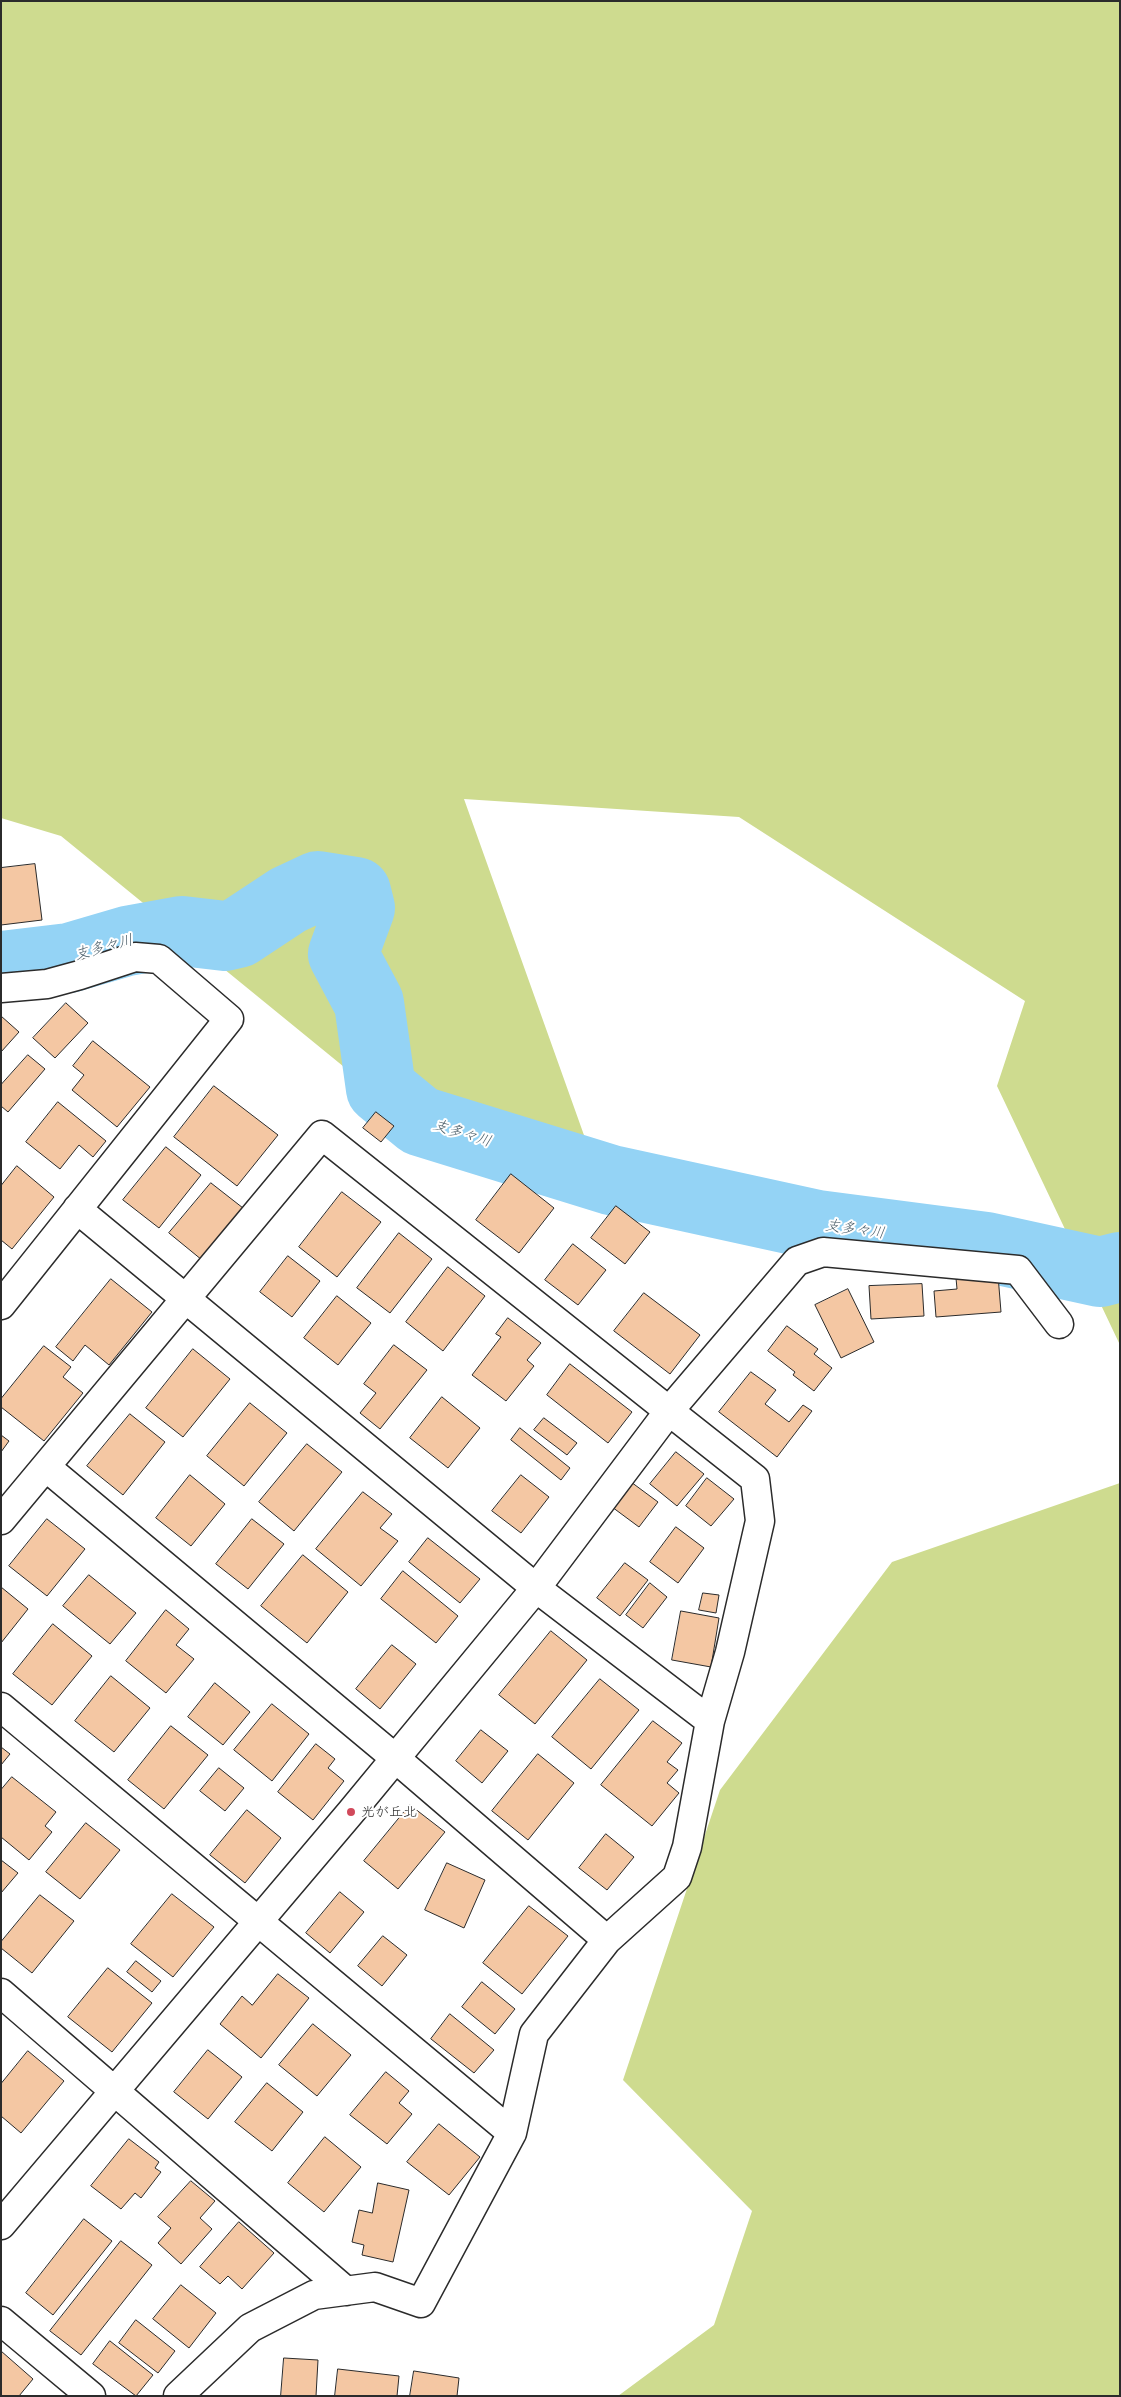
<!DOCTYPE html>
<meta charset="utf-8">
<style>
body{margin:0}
#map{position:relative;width:1121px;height:2397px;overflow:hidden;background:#fff;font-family:"Balsamiq Sans",sans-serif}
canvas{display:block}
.frame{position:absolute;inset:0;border:2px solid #2b2b2b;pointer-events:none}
</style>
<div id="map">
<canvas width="1121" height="2397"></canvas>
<div class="frame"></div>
</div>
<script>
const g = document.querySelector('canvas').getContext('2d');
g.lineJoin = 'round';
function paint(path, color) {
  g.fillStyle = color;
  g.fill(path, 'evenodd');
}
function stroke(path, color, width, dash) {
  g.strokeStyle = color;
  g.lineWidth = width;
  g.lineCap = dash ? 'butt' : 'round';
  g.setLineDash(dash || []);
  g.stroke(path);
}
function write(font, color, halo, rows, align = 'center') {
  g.font = font + ' "Balsamiq Sans","Klee One",sans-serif';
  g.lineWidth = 4;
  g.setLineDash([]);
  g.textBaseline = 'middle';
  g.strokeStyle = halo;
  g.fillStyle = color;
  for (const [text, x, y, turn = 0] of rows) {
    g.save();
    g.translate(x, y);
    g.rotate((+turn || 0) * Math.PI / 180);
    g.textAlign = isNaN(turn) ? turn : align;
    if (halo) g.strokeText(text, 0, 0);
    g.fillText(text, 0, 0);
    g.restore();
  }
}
paint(new Path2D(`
 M1,1H1120V1345L997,1086L1025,1001L739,817L464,799L595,1166L349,1071L61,836L1,818Z
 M1120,1483V2396H618L714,2325L752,2211L623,2080L720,1790L892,1562Z`), '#cedb8f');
stroke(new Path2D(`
 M1,966L69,958L127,941L182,931L225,936L238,933L288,900L318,886L356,892L360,908L343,954L369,1003L381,1089L420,1121L611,1180L817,1225L986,1247L1100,1272L1120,1267`), '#94d3f5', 70);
const building = new Path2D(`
 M35,864L42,920L1,925V868Z
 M66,1003L88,1023L55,1058L33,1038Z
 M1,1016L19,1032L1,1052Z
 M93,1041L150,1087L117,1127L72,1090L84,1075L73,1066Z
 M28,1055L45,1069L8,1112L1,1106V1085Z
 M214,1086L278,1135L237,1186L174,1137Z
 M58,1102L106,1141L93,1157L79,1145L60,1169L26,1142Z
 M376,1112L394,1126L381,1142L363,1128Z
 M166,1147L201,1175L159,1228L123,1200Z
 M17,1166L54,1197L12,1249L1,1240V1186Z
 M511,1174L554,1208L519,1253L476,1220Z
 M211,1183L243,1208L202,1260L169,1233Z
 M342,1192L381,1222L337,1277L299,1247Z
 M616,1206L650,1232L625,1264L591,1238Z
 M399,1233L432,1259L390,1313L357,1288Z
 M573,1244L606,1270L578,1305L545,1280Z
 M288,1256L320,1281L292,1317L260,1292Z
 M448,1267L485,1296L443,1351L406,1322Z
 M998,1275L1001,1312L936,1317L934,1291L957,1289L956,1278Z
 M111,1279L152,1312L109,1365L85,1345L73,1361L56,1347Z
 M922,1284L924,1316L871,1319L869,1286Z
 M848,1289L874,1342L841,1358L815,1305Z
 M644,1293L700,1335L670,1374L614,1331Z
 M337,1296L371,1323L338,1365L304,1338Z
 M508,1318L541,1343L527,1360L534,1366L506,1401L472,1375L501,1337L496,1334Z
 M787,1326L818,1349L814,1354L832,1368L814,1391L793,1375L795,1372L768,1351Z
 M394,1345L427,1370L380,1429L360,1413L376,1393L364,1384Z
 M44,1346L71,1367L63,1377L83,1393L44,1441L1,1407V1399Z
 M193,1349L230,1379L183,1437L146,1408Z
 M570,1364L632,1412L608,1443L547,1395Z
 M751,1372L776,1390L765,1404L789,1422L803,1405L812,1411L777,1457L719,1412Z
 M442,1397L480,1428L448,1468L410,1438Z
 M250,1403L287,1433L244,1486L207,1456Z
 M130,1414L165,1442L123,1495L87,1466Z
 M544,1418L577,1443L567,1455L534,1430Z
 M520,1428L570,1468L561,1480L511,1440Z
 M1,1435L9,1441L1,1452Z
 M307,1444L342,1472L294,1531L259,1502Z
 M676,1452L704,1474L677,1506L650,1484Z
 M190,1475L225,1504L191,1546L156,1518Z
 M521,1475L549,1497L521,1533L492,1511Z
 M707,1478L734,1499L711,1526L686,1506Z
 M631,1482L658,1502L639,1527L612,1507Z
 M363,1492L392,1514L380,1528L398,1541L361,1586L316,1549Z
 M47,1519L85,1549L47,1596L9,1566Z
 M252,1519L284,1544L248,1589L216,1564Z
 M676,1527L704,1548L678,1583L650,1562Z
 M428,1538L480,1579L460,1603L409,1562Z
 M303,1555L348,1592L307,1643L261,1606Z
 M625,1563L648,1580L620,1616L597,1598Z
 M403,1571L458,1616L436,1643L381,1599Z
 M89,1575L136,1613L110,1644L63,1606Z
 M650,1583L667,1597L643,1628L626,1615Z
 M1,1587L28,1609L1,1643Z
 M703,1593L719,1595L716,1613L699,1610Z
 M166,1610L189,1629L176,1645L194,1659L166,1693L126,1661Z
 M681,1611L719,1618L711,1667L672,1660Z
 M53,1624L92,1656L52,1705L13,1674Z
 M551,1631L587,1660L535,1724L499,1695Z
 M392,1645L416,1664L380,1709L356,1689Z
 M111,1676L150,1708L114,1752L75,1721Z
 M600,1679L639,1710L591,1769L552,1737Z
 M215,1683L250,1712L223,1745L188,1717Z
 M272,1704L309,1734L272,1781L234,1750Z
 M653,1721L682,1743L667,1762L678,1770L667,1783L679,1793L652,1826L601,1785Z
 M171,1726L208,1755L164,1809L128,1780Z
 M481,1730L508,1751L482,1783L456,1761Z
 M316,1744L335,1759L328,1768L344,1781L313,1820L278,1792Z
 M1,1747L10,1754L1,1765Z
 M538,1754L574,1783L528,1840L492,1811Z
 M219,1768L244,1788L225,1811L200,1791Z
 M12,1777L56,1812L45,1826L52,1832L29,1860L1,1837V1790Z
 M410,1805L445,1832L398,1889L364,1861Z
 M247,1810L281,1838L245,1883L210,1855Z
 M86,1823L120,1850L80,1899L46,1872Z
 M606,1834L634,1857L607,1890L579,1868Z
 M1,1860L18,1873L1,1893Z
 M447,1863L485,1880L464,1928L425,1910Z
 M340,1892L364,1912L330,1953L306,1933Z
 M172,1894L214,1927L173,1977L131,1944Z
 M40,1895L74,1921L32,1973L1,1948V1942Z
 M529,1906L568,1936L522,1994L483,1963Z
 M383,1936L407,1955L382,1986L358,1966Z
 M136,1961L161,1981L152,1992L127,1972Z
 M108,1968L152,2003L112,2052L68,2017Z
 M278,1974L309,1998L261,2058L220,2024L242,1996L252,2005Z
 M482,1982L515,2009L495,2034L462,2007Z
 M450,2014L494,2050L474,2073L431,2039Z
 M313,2024L351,2055L317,2096L279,2065Z
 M208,2050L242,2077L208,2119L174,2092Z
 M28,2051L64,2081L21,2133L1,2116V2084Z
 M386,2072L409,2091L399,2103L412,2114L387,2144L350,2115Z
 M267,2083L303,2112L272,2151L235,2122Z
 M439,2124L480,2157L449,2195L407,2162Z
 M325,2137L361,2167L324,2212L288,2183Z
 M129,2139L159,2162L155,2168L161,2172L141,2198L135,2193L121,2209L91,2186Z
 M191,2181L215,2201L200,2218L212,2229L181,2264L158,2243L171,2228L158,2217Z
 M378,2183L409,2190L393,2262L362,2255L364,2245L352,2242L359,2210L372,2213Z
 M84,2219L112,2241L53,2315L26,2293Z
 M239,2222L274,2253L242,2289L228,2276L220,2284L200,2267Z
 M121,2241L152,2265L81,2355L50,2331Z
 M181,2285L216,2313L189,2348L153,2319Z
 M136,2320L175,2351L158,2373L119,2343Z
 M110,2341L153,2375L136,2396L93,2364Z
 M1,2351L33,2379L19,2396H1Z
 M284,2358L318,2360L316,2396H281Z
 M338,2369L399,2376L397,2396H335Z
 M414,2371L459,2378L457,2396H410Z`);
paint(building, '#f4c7a3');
stroke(building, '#2b2b2b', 1);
const minor = new Path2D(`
 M1,988L47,984L80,975L135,957L159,959L229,1019L1,1305
 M77,1209L536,1588L710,1721
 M1,1520L322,1135L669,1411L797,1261L823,1252L1018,1270L1059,1324
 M1,1707L512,2133L421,2303L375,2287L314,2295L250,2328L178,2396
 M1,1993L346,2291
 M512,2133L534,2034L607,1940
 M1,2225L351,1812L536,1588L669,1411L755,1479L760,1521L730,1652L710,1721L687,1847L677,1877L607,1940L395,1758L46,1467
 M1,2321L91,2396`);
stroke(minor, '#2b2b2b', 31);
stroke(minor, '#fff', 28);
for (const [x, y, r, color] of [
 [351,1812,5,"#d1495b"]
]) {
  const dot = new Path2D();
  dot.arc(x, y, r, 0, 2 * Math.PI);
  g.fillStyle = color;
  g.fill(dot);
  stroke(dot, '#fff', 2);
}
write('14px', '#2b2b2b', '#fff', [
 ["光が丘北",361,1812]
], 'left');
write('italic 15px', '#4a5d68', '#fff', [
 ["支多々川",104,948,-15],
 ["支多々川",462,1134,17],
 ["支多々川",855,1230,8]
]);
</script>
